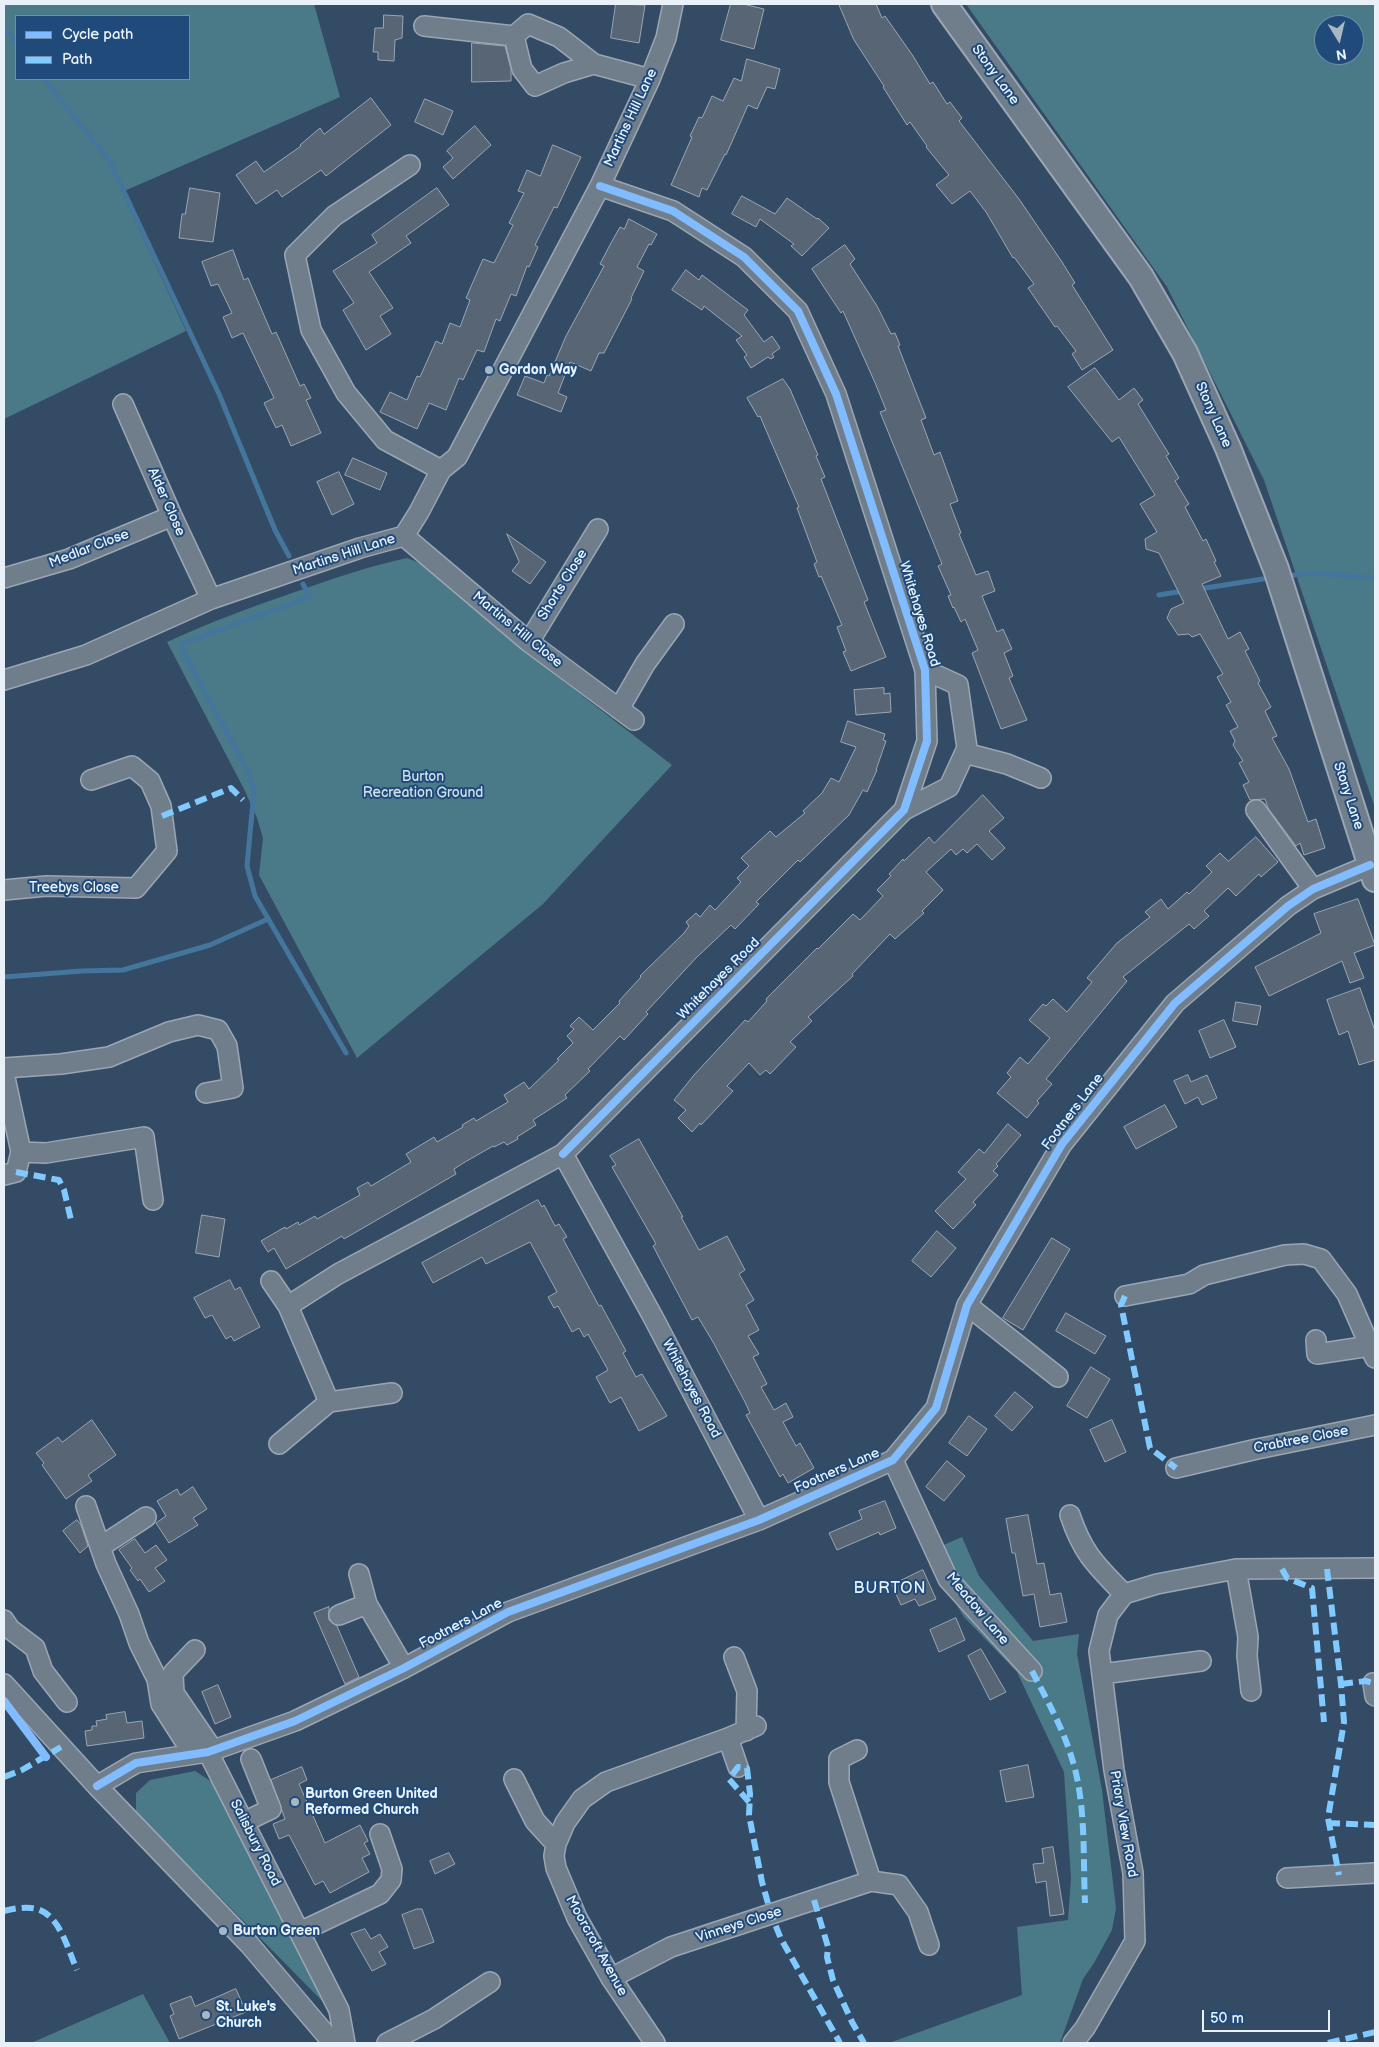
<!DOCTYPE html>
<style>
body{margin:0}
#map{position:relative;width:1379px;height:2047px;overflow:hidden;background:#344b65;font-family:"Balsamiq Sans",sans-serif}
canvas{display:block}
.frame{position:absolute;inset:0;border:5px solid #e8f1f8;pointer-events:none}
.legend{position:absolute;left:15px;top:15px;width:175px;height:65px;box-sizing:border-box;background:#1f4a7a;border:1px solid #6f8dac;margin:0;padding:6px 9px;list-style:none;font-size:15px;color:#e8f1f8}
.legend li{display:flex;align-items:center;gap:10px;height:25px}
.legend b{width:25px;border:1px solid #6f8dac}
.north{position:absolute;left:1314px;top:15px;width:50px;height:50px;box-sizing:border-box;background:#1f4a7a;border:1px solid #6f8dac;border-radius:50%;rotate:171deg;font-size:14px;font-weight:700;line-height:20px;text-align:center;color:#e8f1f8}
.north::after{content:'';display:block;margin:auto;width:18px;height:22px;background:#a9b7c5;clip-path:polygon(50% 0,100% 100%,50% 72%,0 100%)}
.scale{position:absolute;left:1202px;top:2010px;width:128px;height:22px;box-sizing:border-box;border:2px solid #e8f1f8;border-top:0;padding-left:6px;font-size:15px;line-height:18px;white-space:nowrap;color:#e8f1f8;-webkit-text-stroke:4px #1f4a7a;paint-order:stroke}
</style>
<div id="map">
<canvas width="1379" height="2047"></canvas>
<div class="frame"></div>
<ul class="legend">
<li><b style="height:6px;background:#80bcff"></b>Cycle path</li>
<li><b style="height:6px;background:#80caff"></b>Path</li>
</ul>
<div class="north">N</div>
<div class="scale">50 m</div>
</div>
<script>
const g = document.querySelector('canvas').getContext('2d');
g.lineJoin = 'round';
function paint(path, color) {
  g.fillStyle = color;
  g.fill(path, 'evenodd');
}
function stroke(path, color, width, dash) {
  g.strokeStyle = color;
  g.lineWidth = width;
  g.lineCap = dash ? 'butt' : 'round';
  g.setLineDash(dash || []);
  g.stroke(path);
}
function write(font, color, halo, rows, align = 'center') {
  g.font = font + ' "Balsamiq Sans",sans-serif';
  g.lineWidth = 4;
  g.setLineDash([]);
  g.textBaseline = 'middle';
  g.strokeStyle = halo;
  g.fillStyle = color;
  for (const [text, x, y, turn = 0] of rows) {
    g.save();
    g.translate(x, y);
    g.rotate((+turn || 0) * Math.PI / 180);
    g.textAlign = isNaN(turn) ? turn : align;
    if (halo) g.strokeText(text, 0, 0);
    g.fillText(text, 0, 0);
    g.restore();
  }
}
paint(new Path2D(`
 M4,4H314L340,97L122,192L186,331L4,419ZM189,16V79H16V16Z
 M966,4H1375V808L1264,480L1167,287ZM1324,25H1354V55H1324Z
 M407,558L420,563L523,650L672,765L543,904L357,1058L259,875L263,838L257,818L244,789L167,642C210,622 254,606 298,591C334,578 370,566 407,558Z
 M962,1537L979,1576L1033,1641L1079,1634L1077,1654L1102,1790L1116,1908L1112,1930L1094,1963L1083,1979L1060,2043H889L1022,1995L1017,1927L1068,1920L1071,1878L1064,1772L1017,1672L964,1617L925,1553Z
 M195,1771L212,1782L333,2012L136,1812V1793L150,1780Z
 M143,1994L170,2043H31Z`), '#4a7988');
stroke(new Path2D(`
 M4,27L16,43
 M44,79L109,160L219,394L275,530L289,556
 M1294,575L1310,573L1375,578
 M303,584L310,597L182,644L184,653L248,772L254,791L247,866L255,896L346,1053
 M1199,589L1263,579
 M1159,595L1183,591
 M4,977L82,971L123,970L210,945L268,919`), '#44769d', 5);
const building = new Path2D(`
 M616,4L645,5L639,43L611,38Z
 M731,4H743L764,9L754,49L721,40Z
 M839,4H876L882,18L885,16L913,56L930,84L933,82L947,104L950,102L962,118L959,121L1019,199L1062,262L1075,283L1072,285L1113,350L1082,370L1072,354L1076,351L1057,326L1055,327L1028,288L1034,284L1014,257L1013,258L986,212L970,191L952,204L936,185L949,175L926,147L927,146L910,122L907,125L883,87L884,86L854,40Z
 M384,15L403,16L402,38L395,40L394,61L378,60V52H373L375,28H383Z
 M472,43L505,46L511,69V81L472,82Z
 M747,59L780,69L775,89L767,87L757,109L748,105L731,144L726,155L725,154L707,190L702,188L699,197L671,185L692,137L690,136L699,117L702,118L712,96L723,101L734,78L741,81Z
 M371,98L391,125L326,176L321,170L282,197L277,190L256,204L236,175L256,161L264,172L301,146L300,145L320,128L324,134Z
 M425,99L453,111L443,135L415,122Z
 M475,126L491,145L453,179L443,167L453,158L447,151Z
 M553,145L581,157L557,208L554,207L535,245L538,247L529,267L527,266L516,296L511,294L500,321L496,319L484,352L477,350L463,380L459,378L446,410L429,403L417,429L380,412L390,392L407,400L417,376L420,377L436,341L442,344L450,323L460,327L470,300L466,298L483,259L494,263L513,225L509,223L524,193L518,191L527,170L540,176Z
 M190,188L220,193L213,242L179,238L182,214H185Z
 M437,188L449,205L406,236L411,243L369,272L393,308L380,316L391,334L366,350L343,310L354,303L333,271L377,243L372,235Z
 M742,196L775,214L787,198L817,219L818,218L829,228L802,256L791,246L794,244L760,219L756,227L732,214Z
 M629,219L657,234L651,245L649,244L637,267L644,271L631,298L632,299L604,353H599L591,371L570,362L558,393L567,397L561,412L517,395L525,376L544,383L547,375L549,376L566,336L604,266L600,264L611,243L620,227L624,229Z
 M845,245L855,259L850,264L877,306L891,334L895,333L900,345L898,346L926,418L921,420L934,455L940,452L958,501L950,504L961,533L959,534L976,575L988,571L995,591L982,596L997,632L1003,629L1012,649L1004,653L1013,676L1009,678L1027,720L1001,729L972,653L978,650L965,619L961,622L954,607L953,608L948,596L951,595L938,566L942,564L880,412L886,410L876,385L843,311L841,313L812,269Z
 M233,250L244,280L248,278L272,334L276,332L300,386L304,384L311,398L306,400L321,433L291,446L282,425L276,428L264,403L274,398L243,333L232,338L223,317L232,313L218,284L211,286L202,262Z
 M686,270L699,280L702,275L748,310L744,315L764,342L772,336L780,348L772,354L774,357L771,359L768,357L751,368L744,357L747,355L736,340L742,336L704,306L702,310L672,290Z
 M1095,368L1119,400L1134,388L1143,400L1138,404L1169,454L1166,456L1179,478L1175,481L1189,504L1185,507L1203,541L1206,539L1216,561L1214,562L1221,576L1202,584L1228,639L1240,632L1249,649L1245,651L1260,681L1258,683L1271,707L1265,711L1277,736L1272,738L1289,769L1308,822L1316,819L1325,848L1304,855L1300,843L1296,846L1268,808L1265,799L1250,800L1243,785L1249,782L1239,763L1243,761L1233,745L1235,741L1230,731L1238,727L1226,705L1231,702L1217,677L1223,674L1200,634L1192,637L1189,634L1178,635L1167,618L1171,609L1184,603L1159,553L1146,549L1145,539L1157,532L1140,504L1155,495L1119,437L1112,442L1068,387Z
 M783,379L790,389L818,455L816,456L825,477L821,479L868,600L864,602L886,657L851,671L843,652L846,651L837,627L842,625L821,576L819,577L814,564L817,562L797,508L799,507L760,416L758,417L747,398Z
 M353,458L387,473L380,490L345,475Z
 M339,472L354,504L332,515L317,482Z
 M507,534L546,562L530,584L512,571L519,562Z
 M884,688V694L890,693L891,712L856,715L854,690Z
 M848,721L885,734L883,740L886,741L876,770H877L867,792L863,790L849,815L800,862L798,860L756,902L759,904L735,929L731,925L696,958L646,1012L648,1014L624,1040L620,1036L588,1069L590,1071L565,1095L567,1098L533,1120L536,1125L517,1137L518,1139L507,1145L504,1142L494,1147L493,1146L465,1162L454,1169L456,1174L344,1239L342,1236L286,1269L274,1248L268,1252L261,1241L285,1227L286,1229L298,1222L299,1225L315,1216L317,1219L360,1195L357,1188L368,1182L371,1186L411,1162L406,1154L434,1137L437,1142L463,1127L462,1125L474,1118L476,1121L508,1102L504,1095L524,1082L529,1089L559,1060L557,1059L573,1043L567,1036L574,1029L570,1026L579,1017L593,1030L620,1003L619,1001L641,977L640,976L684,933L689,926L686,922L696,913L700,917L710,905L715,910L741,882L737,878L749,866L741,858L770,831L776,837L805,813L803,811L822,793L831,778L839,782L856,747L841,742Z
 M983,795L1004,818L989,831L1005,848L992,860L977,844L967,853L963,849L956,855L951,849L926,872L943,890L922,911L924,913L895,939L890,934L852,974L853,976L808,1017L812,1021L790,1042L796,1047L770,1074L766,1070L760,1075L749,1063L727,1086L733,1091L701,1125L700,1123L692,1132L678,1118L686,1110L674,1100L694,1075L745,1020L748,1022L767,1001L766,999L817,948L818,949L853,914L860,920L883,896L877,890L891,876L889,874L903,859L904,861L929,837L934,843Z
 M1256,837L1278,862L1261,877L1259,874L1236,896L1228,888L1204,911L1209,916L1194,929L1189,924L1123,977L1127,981L1046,1079L1052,1084L1037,1101L1039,1103L1027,1118L997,1093L1011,1077L1007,1073L1020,1057L1028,1064L1050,1038L1029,1020L1043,1004L1046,1006L1053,999L1067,1012L1092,982L1087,978L1117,943L1150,917L1145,912L1161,899L1168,909L1187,892L1189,894L1212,872L1206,866L1220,853L1228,861Z
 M1358,899L1375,945L1354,953L1364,978L1350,983L1342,961L1269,996L1255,967L1321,933L1314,914Z
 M1360,988L1375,1031V1060L1359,1065L1348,1031L1339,1035L1327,1000Z
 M1236,1002L1261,1006L1257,1025L1233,1021Z
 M1224,1020L1236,1047L1210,1058L1199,1031Z
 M1188,1075L1191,1082L1207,1075L1217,1098L1202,1105L1198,1097L1185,1104L1174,1081Z
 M1165,1105L1177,1127L1136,1149L1124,1127Z
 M1008,1124L1021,1135L996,1164L998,1166L993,1171L998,1175L973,1202L976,1205L953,1229L935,1211L966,1179L958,1172L979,1149L984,1153Z
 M639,1139L683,1217H681L699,1250L727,1236L745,1270L739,1274L754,1300L746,1305L759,1330L748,1336L759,1354L753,1357L767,1384L761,1387L774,1410L786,1403L793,1417L783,1422L796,1446L800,1443L814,1468L788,1483L783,1474L780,1477L746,1415L750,1413L745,1402L713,1342L698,1317L692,1320L653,1246L656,1244L612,1167L616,1165L610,1156Z
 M538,1200L542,1207L544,1205L555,1226L559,1224L567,1237L563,1239L599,1306L601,1305L626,1351L623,1353L636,1377L642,1374L667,1416L639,1431L621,1397L610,1403L596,1377L608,1370L588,1334L584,1337L579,1328L572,1332L558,1306L554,1308L548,1297L557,1292L530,1242L486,1264L482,1257L433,1283L422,1263Z
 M202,1215L225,1219L219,1257L196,1253Z
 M937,1231L956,1248L931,1277L912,1261Z
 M1052,1238L1070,1249L1023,1330L1003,1318Z
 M230,1280L235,1290L240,1287L260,1327L234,1341L231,1336L226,1339L212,1315L205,1318L194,1298Z
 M1066,1313L1106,1336L1095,1354L1056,1331Z
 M1091,1367L1110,1379L1087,1418L1067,1406Z
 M1015,1392L1033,1407L1012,1431L995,1416Z
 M969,1416L987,1429L967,1456L949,1443Z
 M92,1420L116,1455L88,1475L92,1481L66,1499L42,1465L44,1463L36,1453L58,1437L62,1442Z
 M1112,1420L1126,1452L1105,1462L1090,1430Z
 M947,1461L965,1476L944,1501L926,1487Z
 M193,1487L207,1509L193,1518L198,1525L169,1543L156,1523L166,1516L157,1501L177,1489L180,1495Z
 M885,1501L896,1528L880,1535L879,1532L837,1550L829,1533L862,1519L859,1511Z
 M1028,1515L1037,1564L1044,1563L1050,1595L1061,1593L1067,1622L1040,1627L1034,1594L1023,1596L1015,1553H1012L1006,1519Z
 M77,1520L81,1525L88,1546L80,1553L63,1531Z
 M135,1539L145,1553L156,1545L167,1560L155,1568L165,1581L149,1592L140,1579L138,1581L130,1570L132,1568L119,1550Z
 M923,1570L936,1599L919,1606L915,1599L901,1605L892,1585Z
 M329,1607V1620L337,1626L359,1677L345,1684L314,1613Z
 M956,1618L965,1640L939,1652L930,1630Z
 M981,1649L1006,1692L990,1700L968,1656Z
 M218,1685L231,1717L215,1724L202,1692Z
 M125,1712L127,1723L142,1721L144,1738L87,1746L85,1731L92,1730V1726H97L96,1721L107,1719L106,1715Z
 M1028,1765L1034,1797L1006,1802L1000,1771Z
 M302,1767L307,1780L299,1784L325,1843L360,1825L368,1841L364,1843L370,1854L362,1858L369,1872L330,1893L323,1881L315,1885L289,1835L279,1839L273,1824L285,1819L271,1780Z
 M1053,1847L1064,1914L1050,1916L1046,1881L1036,1883L1033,1864L1044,1863L1042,1849Z
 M449,1853L455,1864L435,1874L430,1861Z
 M417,1909H422L434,1942L414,1949L402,1915Z
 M365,1929L371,1939L380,1934L388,1947L379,1952L386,1964L372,1971L351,1934Z
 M236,1989L246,2012L179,2039L170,2016L174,2014L170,2004L191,1996L195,2006Z`);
paint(building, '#586574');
stroke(building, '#9aa6b3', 1);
const minor = new Path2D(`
 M424,26L514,36
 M594,64L564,73L535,86L522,69L514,36L528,24L559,37L594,64L650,79
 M410,165L334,216L295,255L311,330L346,393L385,440L441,470
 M123,404L172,516L211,599
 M404,536L529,642L634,720
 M4,578L69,559L172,516
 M529,642L598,529
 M4,680L86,655L211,599L360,548L404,536L419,512L441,470L457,457L600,186L650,79L666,38L673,4
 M619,709L645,664L674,624
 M965,753L1007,764L1041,778
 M904,810L949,787L967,748L958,685L925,670
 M1256,810L1313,889
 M4,890L46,886L136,888L167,851L161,806L150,781L132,766L91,780
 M4,1068L61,1064L109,1057L169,1032L198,1025L218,1030L227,1046L233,1088L206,1093
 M4,1073L21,1152L16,1172L4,1175
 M21,1152L46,1153L144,1137L153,1200
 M563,1154L904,810L927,741L925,670L836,394L798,311L744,257L673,211L600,186
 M271,1281L288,1306L338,1274L563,1154L653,1317L759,1520
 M1125,1296L1189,1284L1204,1275L1285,1255L1304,1254L1321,1259L1347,1294L1375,1358
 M967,1305L1058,1377
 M1316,1340L1317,1354L1370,1346
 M329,1402L392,1393
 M279,1444L329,1402L288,1306
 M893,1460L948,1579L1032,1671
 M1176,1468L1257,1449L1375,1425
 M86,1506L106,1564L129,1614L139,1643L157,1679L161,1704L193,1754
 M1070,1515C1083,1554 1096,1565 1124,1594
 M100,1547L146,1517
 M1236,1569L1248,1637L1247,1656L1251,1691
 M359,1574L367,1604L404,1668
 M339,1615L367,1604
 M4,1620L10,1629L35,1648L43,1671L67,1702
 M195,1650L173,1673L174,1693L213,1750
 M734,1657L747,1691L746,1731
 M1102,1674L1201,1661
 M1375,1683H1373L1375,1696
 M4,1684L97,1786L249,1944L333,2043
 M728,1738L738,1767
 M208,1752L339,2010L345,2043
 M514,1779L535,1821L556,1844
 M97,1786L136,1763L208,1752L295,1721L404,1668L508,1612L759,1520L893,1460L936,1408L967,1305L1062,1144L1175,1003L1288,906L1313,889L1370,865
 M244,1822L271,1809L251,1759
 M1287,1878L1375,1873
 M871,1881L899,1885L918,1912L929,1945
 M300,1932L380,1894L391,1880L392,1869L380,1834
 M611,1978L671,1947L871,1881L839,1782V1759L857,1750
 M387,2043L434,2019L490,1982
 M655,2043L611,1978L577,1918L556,1868L554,1856L556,1844L565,1823L582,1799L606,1782L728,1738L756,1726
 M1073,2043L1085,2028L1135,1941L1133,1873L1114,1770L1099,1651L1108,1615L1124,1594L1157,1584L1236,1569L1375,1568`);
const major = new Path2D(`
 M944,4L1141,277L1185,353L1228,448L1276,569L1375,879`);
stroke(minor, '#9aa6b3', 22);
stroke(major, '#9aa6b3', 28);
stroke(minor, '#707e8c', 19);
stroke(major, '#707e8c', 24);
stroke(new Path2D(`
 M162,816L231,788L243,800
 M16,1172L59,1180L64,1190L71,1220
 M1125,1296L1121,1305L1150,1448L1176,1468
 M1282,1569L1287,1578L1312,1588L1324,1722
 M1327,1569L1341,1684L1344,1722L1328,1818L1339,1875
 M1032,1671C1047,1700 1064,1730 1073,1762C1086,1805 1083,1858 1085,1903
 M1341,1684L1366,1681L1373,1683
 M4,1777L22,1770L61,1747
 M749,1802L729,1779L738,1767L747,1768L750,1794L749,1815L762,1882L771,1914L781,1939L840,2043
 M1328,1823L1375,1825
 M814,1900L828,1947L827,1957L833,1980L852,2022L864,2043
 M4,1911C12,1909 22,1907 31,1908C59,1910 67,1948 77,1970
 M1328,2043L1375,2032`), '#80caff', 6, [12, 6]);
stroke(new Path2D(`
 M563,1154L904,810L927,741L925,670L836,394L798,311L744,257L673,211L600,186
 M4,1701L46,1757
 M97,1786L136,1763L208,1752L295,1721L404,1668L508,1612L759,1520L893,1460L936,1408L967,1305L1062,1144L1175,1003L1288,906L1313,889L1370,865`), '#80bcff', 8);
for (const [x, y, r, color] of [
 [489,370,5,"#a9b7c5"],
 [295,1802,5,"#a9b7c5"],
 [223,1931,5,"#a9b7c5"],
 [206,2015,5,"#a9b7c5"]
]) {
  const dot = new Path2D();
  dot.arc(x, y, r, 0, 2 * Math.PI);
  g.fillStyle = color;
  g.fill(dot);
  stroke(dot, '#1f4a7a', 2);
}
write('14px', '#e8f1f8', '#1f4a7a', [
 ["Stony Lane",995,75,54],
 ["Martins Hill Lane",631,118,-65],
 ["Stony Lane",1213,415,66],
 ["Alder Close",166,502,66],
 ["Medlar Close",89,549,-21],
 ["Martins Hill Lane",344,555,-18],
 ["Shorts Close",563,585,-58],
 ["Whitehayes Road",919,614,73],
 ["Martins Hill Close",517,630,39],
 ["Stony Lane",1348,796,72],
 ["Treebys Close",74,888],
 ["Whitehayes Road",719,979,-45],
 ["Footners Lane",1073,1112,-53],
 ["Whitehayes Road",691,1389,62],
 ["Crabtree Close",1301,1440,-11],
 ["Footners Lane",837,1471,-24],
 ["Meadow Lane",977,1609,50],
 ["Footners Lane",461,1624,-28],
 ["Priory View Road",1123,1824,80],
 ["Salisbury Road",255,1843,63],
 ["Vinneys Close",739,1925,-18],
 ["Moorcroft Avenue",596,1946,61]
]);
write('bold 14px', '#e8f1f8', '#1f4a7a', [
 ["Gordon Way",499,370],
 ["Burton Green United",305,1794],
 ["Reformed Church",305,1810],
 ["Burton Green",233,1931],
 ["St. Luke's",216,2007],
 ["Church",216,2023]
], 'left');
write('14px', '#d1e0e8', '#1f4a7a', [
 ["Burton",423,777],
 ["Recreation Ground",423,793]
]);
g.letterSpacing = '1px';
write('16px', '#e8f1f8', '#1f4a7a', [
 ["BURTON",890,1589]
]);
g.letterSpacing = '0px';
</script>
